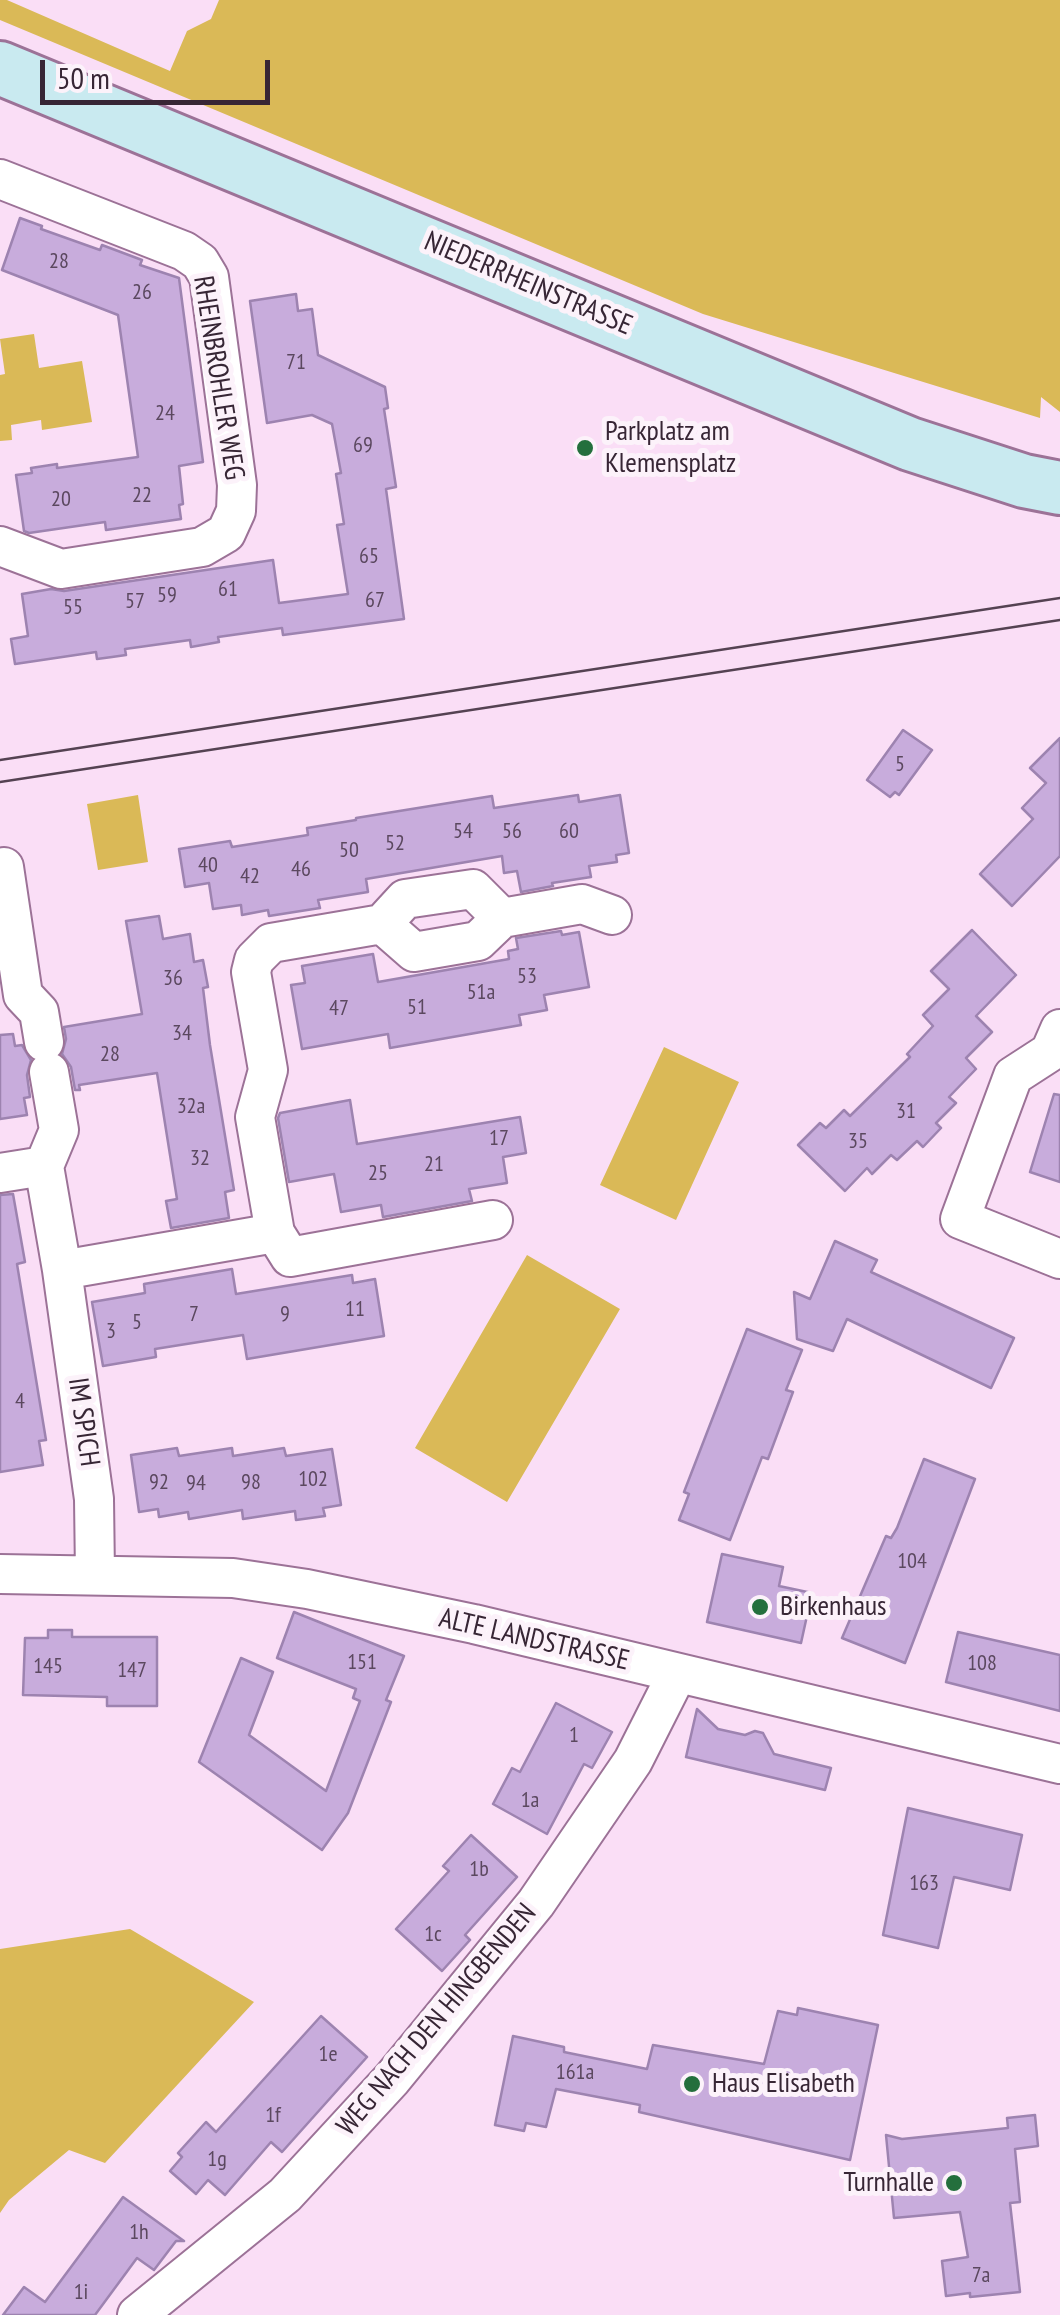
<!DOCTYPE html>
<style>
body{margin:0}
#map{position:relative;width:1060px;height:2315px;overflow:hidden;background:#fadef6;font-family:"PT Sans Narrow",sans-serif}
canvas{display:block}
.scale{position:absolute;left:40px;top:60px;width:230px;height:45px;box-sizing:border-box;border:5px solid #372635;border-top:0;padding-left:12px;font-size:30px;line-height:35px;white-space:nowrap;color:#372635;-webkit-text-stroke:8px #fcf2fa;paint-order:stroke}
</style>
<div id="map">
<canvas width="1060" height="2315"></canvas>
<div class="scale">50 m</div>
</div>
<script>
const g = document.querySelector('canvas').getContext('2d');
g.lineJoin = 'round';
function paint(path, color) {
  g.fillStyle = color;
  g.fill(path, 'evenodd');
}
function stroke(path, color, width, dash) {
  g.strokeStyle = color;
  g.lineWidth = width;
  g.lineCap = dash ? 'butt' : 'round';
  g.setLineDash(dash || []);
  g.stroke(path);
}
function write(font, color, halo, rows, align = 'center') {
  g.font = font + ' "PT Sans Narrow",sans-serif';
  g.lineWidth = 10;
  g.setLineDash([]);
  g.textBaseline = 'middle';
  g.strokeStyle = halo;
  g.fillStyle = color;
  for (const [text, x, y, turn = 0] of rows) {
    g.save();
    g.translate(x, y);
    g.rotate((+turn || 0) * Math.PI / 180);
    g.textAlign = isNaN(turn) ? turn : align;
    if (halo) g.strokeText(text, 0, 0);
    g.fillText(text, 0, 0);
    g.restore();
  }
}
paint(new Path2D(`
 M0,0H7L170,71L187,31L211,19L219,0H1060V412L1041,397L1040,418L703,314L0,20Z
 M34,334L39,368L82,361L92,422L42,430L41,420L11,425L12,440L0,441V375L5,374L0,339Z
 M138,795L148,862L98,870L87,804Z
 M664,1047L739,1082L676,1220L600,1185Z
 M527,1255L620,1309L507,1502L415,1448Z
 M130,1929L254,2002L105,2163L69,2150L9,2200L0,2213V1949Z`), '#dab957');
const building = new Path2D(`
 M20,218L42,226L41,229L100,250L102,245L142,260L140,265L179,278L203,462L179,466L183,504L179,505L181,519L106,530L105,522L29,533L24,531L16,475L32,473L31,468L57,464V468L138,457L118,315L2,270Z
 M296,294L298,311L312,309L318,355L385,387L388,408L384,409L396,487L386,489L404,619L283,635L282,628L218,637L219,642L191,647L190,640L125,649L126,655L112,657L97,659L96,652L15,664L11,639L28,636L22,594L51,589L64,591L273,560L279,603L348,594L337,525L344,524L336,474L341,473L332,424L312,415L267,423L250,301Z
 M903,730L932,750L899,795L895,792L890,797L867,780Z
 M1060,738V856L1012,906L980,874L1033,819L1022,808L1046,783L1030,768Z
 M578,795L579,802L620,795L629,853L616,855L617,862L589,866L591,877L552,883L553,886L521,892L517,871L504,873L502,856L366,879L368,892L318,900L320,908L269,916L268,910L242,915L241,905L213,909L209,883L185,887L179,849L230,841L232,847L308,835L307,828L356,820V818L492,796L494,808Z
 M159,916L163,939L190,934L194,962L203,960L208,987L203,988L210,1045L234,1190L225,1192L229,1218L171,1228L166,1201L177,1199L157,1073L79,1085L80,1090H75L71,1067L62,1054L66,1039L64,1027L142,1014L126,921Z
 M972,930L1016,975L976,1016L992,1032L966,1058L976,1069L949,1097L956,1103L936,1123L941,1128L923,1147L917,1141L897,1160L891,1155L872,1174L867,1168L845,1191L798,1145L820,1123L826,1128L844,1110L850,1116L910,1057L907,1054L933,1026L923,1015L949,989L931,971Z
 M561,931L562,935L579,932L589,987L544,995L547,1010L519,1015L521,1025L390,1048L388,1034L302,1049L291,985L305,983L302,966L373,954L378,982L509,959L508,951L518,949L516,938Z
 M13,1034L15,1046L22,1045L31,1060L27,1075L30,1097L24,1098L27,1115L0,1119V1035Z
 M1054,1094L1060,1095V1182L1030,1172Z
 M350,1100L357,1144L520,1117L526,1153L503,1157L507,1183L469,1189L472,1201L383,1217L381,1205L341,1212L334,1174L289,1182L278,1118L280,1113Z
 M13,1194L25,1262L17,1264L46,1440L39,1441L43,1465L0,1472V1195Z
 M835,1241L877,1260L871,1272L1014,1338L991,1388L847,1319L833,1351L797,1339L794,1292L810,1299Z
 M232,1269L236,1294L352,1275L353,1283L375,1279L384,1336L247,1359L243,1335L155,1349L156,1357L103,1366L92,1302L145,1293L144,1284Z
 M747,1329L802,1350L786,1390L793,1392L768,1459L762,1457L730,1540L679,1520L689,1494L684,1492Z
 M177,1448L179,1456L232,1448L233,1456L284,1448L286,1456L332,1449L341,1505L323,1508L325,1516L296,1520L295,1511L243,1519L242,1510L189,1519L188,1512L159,1517L158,1509L139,1512L131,1455Z
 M924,1459L975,1479L905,1663L842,1638L886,1536L891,1538L897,1528Z
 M722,1554L783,1567L779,1586L812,1593L801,1643L707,1622Z
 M294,1612L404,1656L386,1700L391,1702L348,1813L322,1850L199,1762L241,1658L273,1672L249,1735L326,1791L360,1701L353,1698L356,1689L277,1658Z
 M48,1630H72V1637H157V1706H107V1697L23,1695L25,1638H48Z
 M958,1632L1060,1655V1711L946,1682Z
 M556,1703L612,1732L592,1768L584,1764L547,1834L493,1804L512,1768L520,1772Z
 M697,1709L718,1729L745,1735L755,1731L763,1733L774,1754L831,1768L825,1790L686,1757Z
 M908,1808L1022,1835L1010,1890L954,1877L938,1948L883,1935Z
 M471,1835L517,1877L465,1935L470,1940L442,1971L396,1929L449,1871L443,1866Z
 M798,2008L878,2025L850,2160L639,2112L640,2105L556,2089L546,2127L526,2123L524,2131L495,2125L513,2036L564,2047V2052L647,2069L653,2045L764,2064L778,2011L797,2015Z
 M321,2016L367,2057L282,2152L271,2142L225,2195L208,2180L196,2194L170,2171L182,2157L178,2153L206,2122L216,2132Z
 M1035,2115L1038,2146L1015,2149L1020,2202L1010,2203L1020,2292L970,2297V2293L946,2296L942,2261L968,2257L960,2212L894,2218L886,2135L902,2139L1008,2128L1007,2118Z
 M123,2197L184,2241H176L154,2270L137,2258L95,2315H3L24,2287L45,2302Z`);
paint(building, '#c8acdc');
stroke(building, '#9d83b0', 2.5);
const minor = new Path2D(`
 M0,179L184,251L200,262L209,277L237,485L236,511L226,533L202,547L61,569L0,546
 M4,867L23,995L39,1012L44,1042
 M502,918L582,904L612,915
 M1060,1029L1050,1052L1013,1076L960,1219L1060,1259
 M49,1072L59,1130L44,1166L62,1270L94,1499L95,1575
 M0,1173L44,1166
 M275,1233L255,1117L268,1070L251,972L254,960L271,943L382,924L414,952L478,941L502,918L473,889L405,899L382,924
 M62,1270L275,1233L290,1257L493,1220
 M0,1574L233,1578L307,1589L474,1624L1060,1764
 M137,2315L285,2195L392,2079L536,1903L633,1761L677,1674`);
const secondary = new Path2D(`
 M0,68L910,444L1024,481L1060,488`);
stroke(minor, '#9c7297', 42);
stroke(secondary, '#9c7297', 58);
stroke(minor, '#fff', 38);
stroke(secondary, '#c9eaf0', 52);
stroke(new Path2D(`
 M0,760L1060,598
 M0,782L1060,620`), '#544252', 2.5);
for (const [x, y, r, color] of [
 [585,448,10,"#246f3d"],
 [760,1607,10,"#246f3d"],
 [692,2084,10,"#246f3d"],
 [954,2183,10,"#246f3d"]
]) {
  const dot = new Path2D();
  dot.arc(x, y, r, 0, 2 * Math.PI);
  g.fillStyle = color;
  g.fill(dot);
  stroke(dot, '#fcf2fa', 4);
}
write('22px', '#5b485f', null, [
 ["28",59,262],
 ["26",142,293],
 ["71",296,363],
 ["24",165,414],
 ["69",363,446],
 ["22",142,496],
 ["20",61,500],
 ["65",369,557],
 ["61",228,590],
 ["59",167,596],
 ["67",375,601],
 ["57",135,602],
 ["55",73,608],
 ["5",900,765],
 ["54",463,832],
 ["56",512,832],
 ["60",569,832],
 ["52",395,844],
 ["50",349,851],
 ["40",208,866],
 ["46",301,870],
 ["42",250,877],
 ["53",527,977],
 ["36",173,979],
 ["51a",481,993],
 ["51",417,1008],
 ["47",339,1009],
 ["34",182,1034],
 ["28",110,1055],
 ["32a",191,1107],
 ["31",906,1112],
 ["17",499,1139],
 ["35",858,1142],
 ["32",200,1159],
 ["21",434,1165],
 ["25",378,1174],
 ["11",355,1310],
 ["7",194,1315],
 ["9",285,1315],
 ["5",137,1323],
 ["3",111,1332],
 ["4",20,1402],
 ["102",313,1480],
 ["92",159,1483],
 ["98",251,1483],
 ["94",196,1484],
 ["104",912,1562],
 ["151",362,1663],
 ["108",982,1664],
 ["145",48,1667],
 ["147",132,1671],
 ["1",574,1736],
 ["1a",530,1801],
 ["1b",479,1870],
 ["163",924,1884],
 ["1c",433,1935],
 ["1e",328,2055],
 ["161a",575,2073],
 ["1f",273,2116],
 ["1g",217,2160],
 ["1h",139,2233],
 ["7a",981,2276],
 ["1i",81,2293]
]);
write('28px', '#372635', '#fcf2fa', [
 ["NIEDERRHEINSTRASSE",528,284,23],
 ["RHEINBROHLER WEG",218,378,81],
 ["IM SPICH",83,1422,82],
 ["ALTE LANDSTRASSE",534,1640,13],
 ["WEG NACH DEN HINGBENDEN",437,2020,-50]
]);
write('28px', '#372635', '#fcf2fa', [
 ["Parkplatz am",605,432],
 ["Klemensplatz",605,464],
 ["Birkenhaus",780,1607],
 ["Haus Elisabeth",712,2084],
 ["Turnhalle",934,2183,"right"]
], 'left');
</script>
